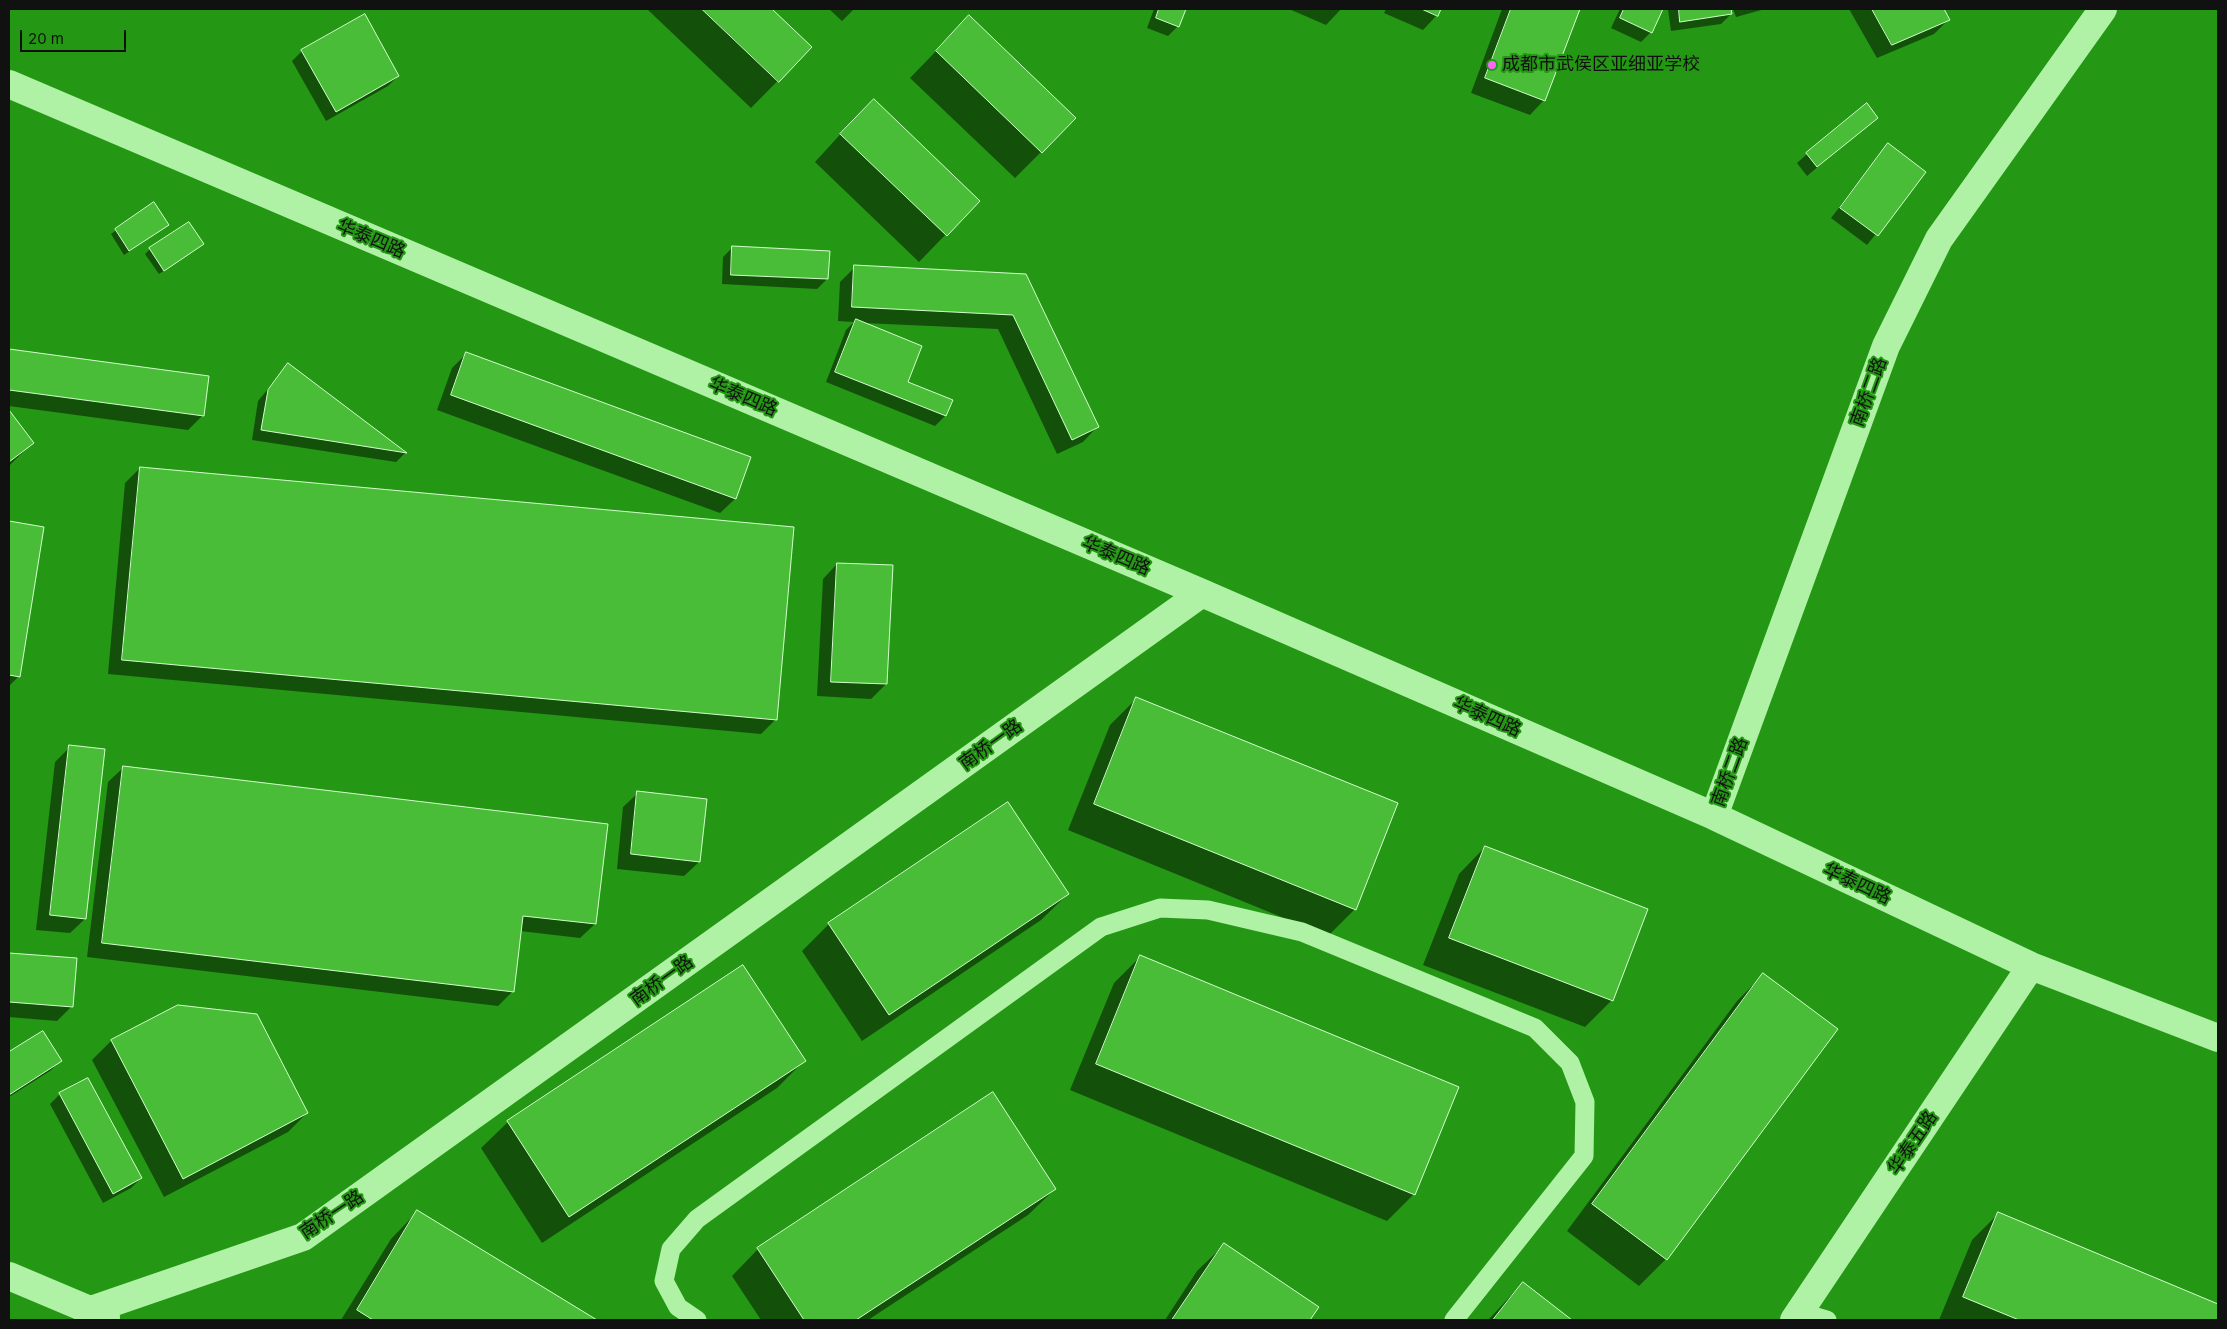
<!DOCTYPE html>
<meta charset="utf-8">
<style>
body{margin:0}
#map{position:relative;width:2227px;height:1329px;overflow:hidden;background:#249714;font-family:Inter,sans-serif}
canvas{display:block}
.frame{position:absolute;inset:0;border:10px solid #111;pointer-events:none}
.scale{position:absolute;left:20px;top:30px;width:106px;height:22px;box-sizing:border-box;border:2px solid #111;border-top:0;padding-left:6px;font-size:15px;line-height:18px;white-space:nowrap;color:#111;-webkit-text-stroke:4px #249714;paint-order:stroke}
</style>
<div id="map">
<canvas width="2227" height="1329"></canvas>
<div class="frame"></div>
<div class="scale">20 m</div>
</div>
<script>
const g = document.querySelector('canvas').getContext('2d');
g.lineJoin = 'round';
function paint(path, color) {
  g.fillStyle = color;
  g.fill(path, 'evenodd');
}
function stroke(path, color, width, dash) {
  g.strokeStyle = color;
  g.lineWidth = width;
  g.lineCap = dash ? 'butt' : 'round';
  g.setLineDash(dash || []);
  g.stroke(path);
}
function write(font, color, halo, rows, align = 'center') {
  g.font = font + ' Inter,"Noto Sans SC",sans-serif';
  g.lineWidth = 4;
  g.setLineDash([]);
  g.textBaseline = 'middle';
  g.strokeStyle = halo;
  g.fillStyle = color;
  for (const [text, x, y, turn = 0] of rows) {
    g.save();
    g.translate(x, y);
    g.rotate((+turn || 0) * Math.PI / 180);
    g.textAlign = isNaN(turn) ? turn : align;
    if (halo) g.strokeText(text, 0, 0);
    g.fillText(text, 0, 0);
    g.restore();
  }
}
paint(new Path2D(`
 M647,9H770L811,47L751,108Z
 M829,9H854L842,21Z
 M1154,9H1185L1178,26L1168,36L1147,28Z
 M1289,9H1341L1326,25Z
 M1386,9H1440L1437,15L1423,30L1384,13Z
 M1502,9H1578L1544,100L1530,115L1471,93Z
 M1620,9H1662L1651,32L1641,42L1611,28Z
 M1668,9H1730L1731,14L1721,24L1671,31Z
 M1733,9H1765L1736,17Z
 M1849,9H1943L1949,19L1934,34L1877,58Z
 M969,17L1041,152L1015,178L910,78Z
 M302,51L398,76L388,86L326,121L292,61Z
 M1876,118L1807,176L1797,163L1807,154Z
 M847,127L978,201L919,262L815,162Z
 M1888,145L1925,172L1867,245L1831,218Z
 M154,204L167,225L124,255L111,234Z
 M202,244L159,274L145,254L150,249Z
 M733,247L827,279L817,289L722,284L723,257Z
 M855,267L1025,275L1097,427L1083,442L1057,454L998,329L863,323L906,383L951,401L945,416L935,426L826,382L846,330L854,322L838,321L840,282Z
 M9,350L208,377L203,415L188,430L9,406Z
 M466,354L749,458L735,499L720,513L437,410L452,368Z
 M288,365L405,453L396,462L252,440L258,401Z
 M9,412L32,443L9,466Z
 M140,468L776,719L761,734L108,674L125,483Z
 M9,522L43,528L19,676L9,686Z
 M837,564L886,684L871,699L817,696L823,579Z
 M1136,699L1355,909L1328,936L1068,830L1110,725Z
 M70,747L85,919L70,933L36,930L55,762Z
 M123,768L595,924L580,938L520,931L513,991L498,1006L87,957L108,782Z
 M638,793L699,862L684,876L617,869L623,807Z
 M1485,847L1612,1000L1585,1027L1423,965L1459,874Z
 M1068,894L1041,920L862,1041L802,951L829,924Z
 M9,954L75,960L72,1006L57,1021L9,1017Z
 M1140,957L1414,1194L1387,1221L1070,1090L1114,983Z
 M1763,975L1666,1259L1639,1286L1567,1231L1737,1001Z
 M178,1006L307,1113L288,1132L164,1197L92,1060L111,1041Z
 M43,1033L60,1061L50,1071L9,1097V1054Z
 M804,1061L777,1088L542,1243L481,1148L508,1122Z
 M60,1094L141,1178L131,1188L103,1203L50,1104Z
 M1055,1189L1028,1215L868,1320H761L732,1276L758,1249Z
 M417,1212L594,1320H341L391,1239Z
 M1999,1213L2218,1305V1320H1939L1972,1240Z
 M1224,1245L1317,1307L1308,1320H1165L1197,1271Z
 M1523,1283L1570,1320H1488Z`), '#0007');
const building = new Path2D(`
 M702,9H772L812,47L779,82Z
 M1159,9H1186L1179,27L1156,18Z
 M1422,9H1441L1438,16Z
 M1511,9H1580L1545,101L1485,78Z
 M1624,9H1663L1652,33L1620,18Z
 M1679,9H1731L1732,14L1680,22Z
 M1872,9H1944L1950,20L1892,45Z
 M365,14L399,76L336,112L301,50Z
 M969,15L1076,118L1042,153L936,51Z
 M874,99L980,201L947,236L840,134Z
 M1867,103L1878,118L1817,167L1806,153Z
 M1888,143L1926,172L1878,236L1840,208Z
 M154,202L169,225L129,251L115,229Z
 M189,222L204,244L164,271L149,248Z
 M732,246L830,251L828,279L731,275Z
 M854,265L1026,274L1099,427L1072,440L1013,315L852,307Z
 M856,319L922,346L908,382L953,400L946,416L835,372Z
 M9,349L209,376L204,416L9,390Z
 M466,352L751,457L736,499L451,395Z
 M288,363L407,453L261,430L268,390Z
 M9,410L34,443L9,462Z
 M140,467L794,527L777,720L122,660Z
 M9,521L44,527L20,677L9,675Z
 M837,563L893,565L887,684L831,682Z
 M1136,697L1398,803L1356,910L1094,804Z
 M69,745L105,749L86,919L50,915Z
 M123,766L608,824L596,924L523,916L514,992L102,943Z
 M637,791L707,799L700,862L631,854Z
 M1008,802L1069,894L889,1015L828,923Z
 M1485,846L1648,909L1613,1001L1449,938Z
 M9,953L77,958L73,1007L9,1002Z
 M1140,955L1459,1087L1415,1195L1096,1064Z
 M743,965L806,1061L569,1217L507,1121Z
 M1763,973L1838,1029L1667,1260L1592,1204Z
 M178,1005L257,1014L308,1113L183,1179L111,1040Z
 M43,1031L62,1061L9,1095V1052Z
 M88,1078L142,1178L113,1194L59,1093Z
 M993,1092L1056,1189L856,1320H804L757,1248Z
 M417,1210L597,1320H373L357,1310Z
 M1998,1212L2218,1304V1320H2019L1963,1297Z
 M1224,1243L1319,1307L1310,1320H1172Z
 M1523,1282L1572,1320H1493Z`);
paint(building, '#4abd38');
stroke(building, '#d4fdcd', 1);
stroke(new Path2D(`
 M1800,1312L1827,1320
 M697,1320L678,1307L664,1281L671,1249L697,1219L1101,927L1160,908L1208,910L1302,932L1535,1028L1570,1063L1585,1102L1584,1156L1454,1320`), '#b0f2a5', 19);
stroke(new Path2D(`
 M9,84L1202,593L1714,816L2031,966L2218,1038
 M1714,816L1886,346L1939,239L2103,9
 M9,1276L106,1317
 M91,1310L303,1237L1202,593
 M1794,1320L2031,966`), '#b0f2a5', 28);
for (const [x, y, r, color] of [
 [1492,65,5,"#ff67fb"]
]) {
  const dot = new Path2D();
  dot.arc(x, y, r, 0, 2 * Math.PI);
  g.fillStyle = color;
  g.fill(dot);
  stroke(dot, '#249714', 2);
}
write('18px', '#111', '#249714', [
 ["成都市武侯区亚细亚学校",1502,65]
], 'left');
write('18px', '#111', '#249714', [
 ["华泰四路",371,239,23],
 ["南桥二路",1869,392,-70],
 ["华泰四路",743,397,23],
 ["华泰四路",1116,556,23],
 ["华泰四路",1487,717,24],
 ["南桥一路",991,745,-36],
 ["南桥二路",1730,772,-70],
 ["华泰四路",1857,884,25],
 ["南桥一路",662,981,-36],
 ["华泰五路",1913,1143,-56],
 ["南桥一路",332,1215,-34]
]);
</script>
